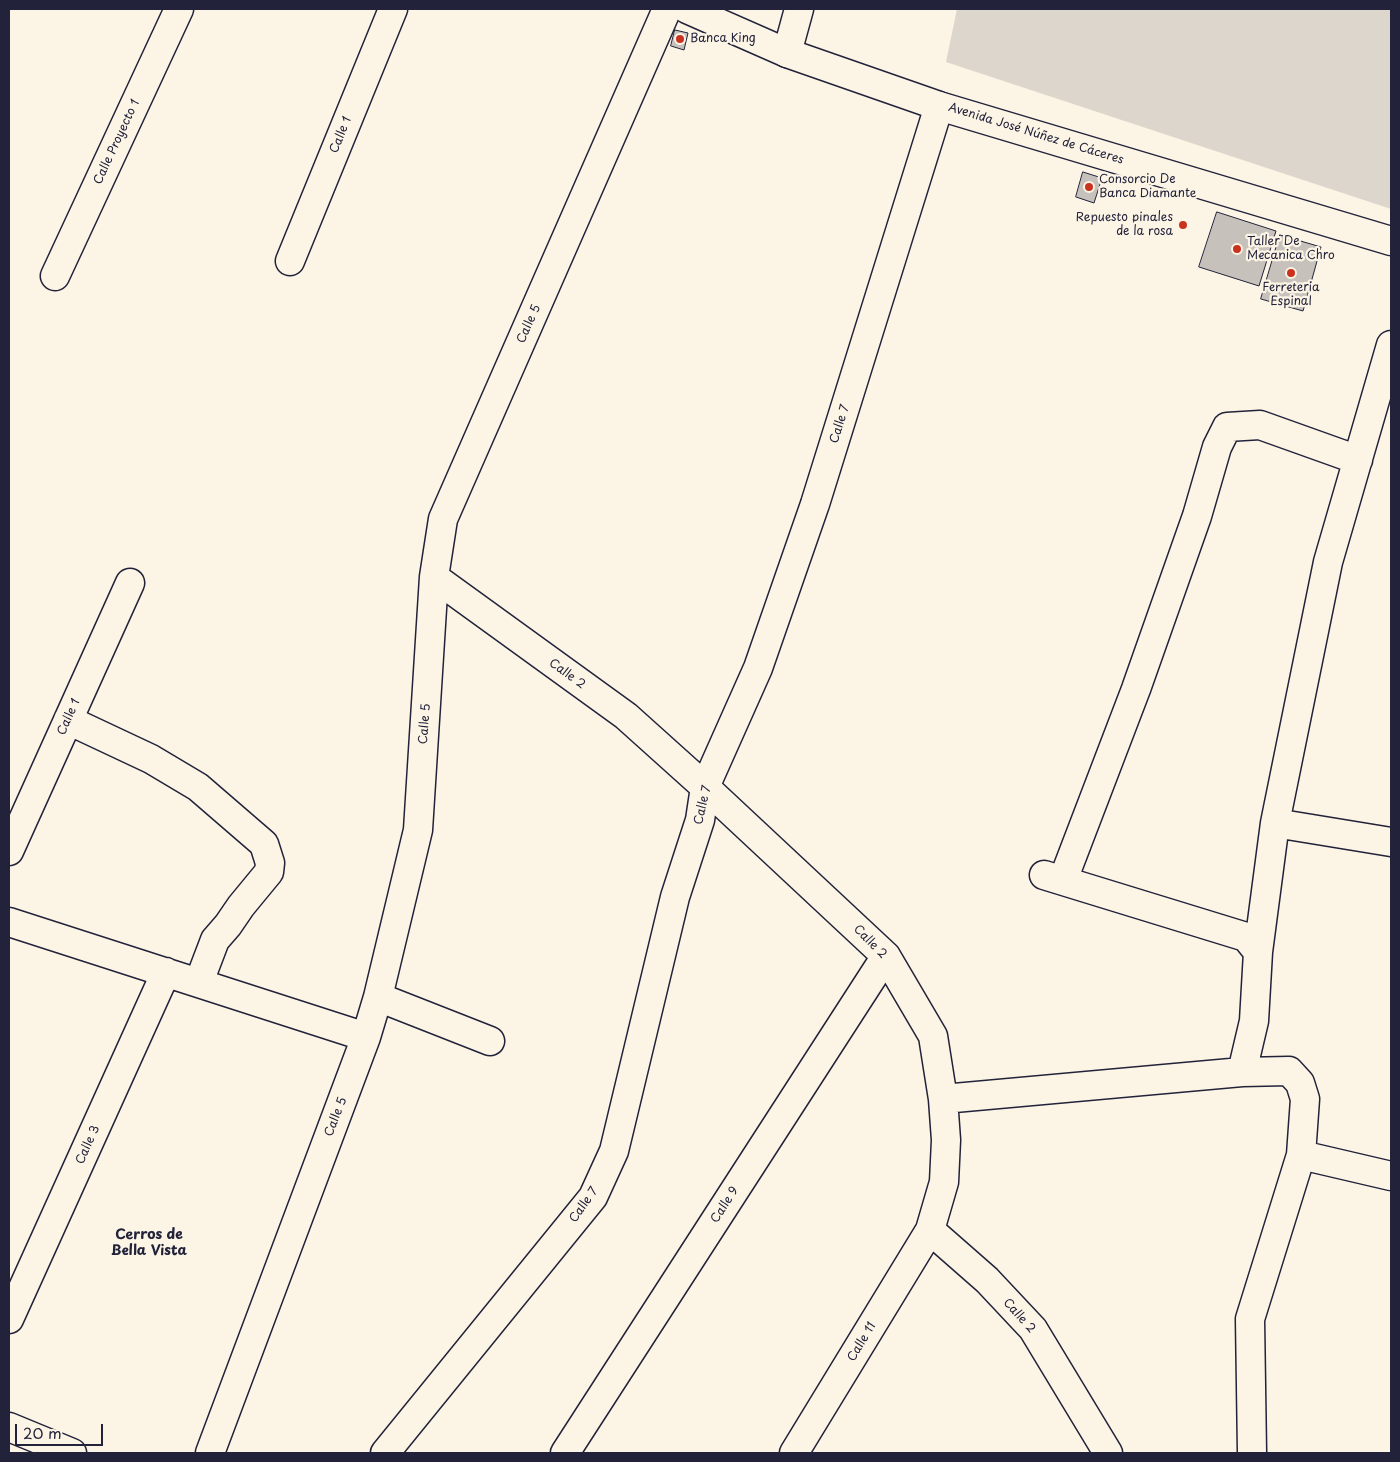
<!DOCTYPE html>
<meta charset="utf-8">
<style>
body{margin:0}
#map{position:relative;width:1400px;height:1462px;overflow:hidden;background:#fcf5e5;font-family:"Playpen Sans",sans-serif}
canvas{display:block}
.frame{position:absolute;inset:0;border:10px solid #22223b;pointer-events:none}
.scale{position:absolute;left:15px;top:1424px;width:88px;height:22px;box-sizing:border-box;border:2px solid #22223b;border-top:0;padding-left:6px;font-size:15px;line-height:18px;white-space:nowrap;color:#22223b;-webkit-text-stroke:4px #fcf5e5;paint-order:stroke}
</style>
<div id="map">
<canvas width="1400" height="1462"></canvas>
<div class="frame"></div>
<div class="scale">20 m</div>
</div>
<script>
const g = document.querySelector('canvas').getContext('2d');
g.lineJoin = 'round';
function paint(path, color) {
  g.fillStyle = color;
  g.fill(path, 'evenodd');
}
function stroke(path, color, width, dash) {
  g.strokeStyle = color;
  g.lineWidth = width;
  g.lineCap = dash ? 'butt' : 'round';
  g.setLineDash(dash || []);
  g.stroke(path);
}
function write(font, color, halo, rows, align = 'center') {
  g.font = font + ' "Playpen Sans",sans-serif';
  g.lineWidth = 4.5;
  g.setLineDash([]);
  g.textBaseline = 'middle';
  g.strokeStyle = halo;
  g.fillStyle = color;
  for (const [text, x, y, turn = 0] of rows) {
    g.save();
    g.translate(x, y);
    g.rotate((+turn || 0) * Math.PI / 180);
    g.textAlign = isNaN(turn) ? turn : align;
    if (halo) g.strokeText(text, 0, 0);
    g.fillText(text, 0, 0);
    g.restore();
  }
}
paint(new Path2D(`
 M957,9H1391V209L946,62Z`), '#dcd6cc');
const building = new Path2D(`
 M675,30L688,33L684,50L671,46Z
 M1083,172L1102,178L1094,203L1076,197Z
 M1217,212L1276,231L1259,286L1199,267Z
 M1280,235L1321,247L1303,311L1261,299Z`);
paint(building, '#c6c1bb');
stroke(building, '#22223b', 1);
const street = new Path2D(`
 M787,53L799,9
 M290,261L393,9
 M55,276L179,9
 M434,577L626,716L705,787L886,956L933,1036L943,1099L946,1140L944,1182L930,1230L794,1453
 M68,720L151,759L198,787L264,844L270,863L269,872L241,906L228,925L215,940L199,982
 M1275,823L1391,842
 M9,851L130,583
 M1044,875L1246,937L1258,952L1254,1021L1242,1072
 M1063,880L1136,689L1197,516L1217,447L1227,427L1260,425L1358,460
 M9,922L366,1037
 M1258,952L1275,823L1328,562L1391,345
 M378,997L490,1041
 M943,1099L1242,1072L1289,1071L1300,1083L1305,1099L1301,1155L1250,1319L1252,1453
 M1301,1155L1391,1176
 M930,1230L987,1280L1033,1329L1108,1453
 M9,1319L166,972
 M9,1427L72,1453
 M210,1453L366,1037L378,997L418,830L434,577L443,519L667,9
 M385,1453L593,1197L614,1151L675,897L700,820L705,787L758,668L815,504L939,106
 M565,1453L886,956`);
const secondary = new Path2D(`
 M687,9L787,53L939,106L1391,241`);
stroke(street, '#22223b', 31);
stroke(secondary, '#22223b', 31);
stroke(street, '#fcf5e5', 28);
stroke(secondary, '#fcf5e5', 28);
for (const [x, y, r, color] of [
 [680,39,5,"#c8321e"],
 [1089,187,5,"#c8321e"],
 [1183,225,5,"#c8321e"],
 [1237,249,5,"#c8321e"],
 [1291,273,5,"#c8321e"]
]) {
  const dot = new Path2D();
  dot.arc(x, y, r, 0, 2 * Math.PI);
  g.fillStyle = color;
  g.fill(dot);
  stroke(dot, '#fcf5e5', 2);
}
write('12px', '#22223b', '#fcf5e5', [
 ["Banca King",690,39],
 ["Consorcio De",1099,180],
 ["Banca Diamante",1099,194],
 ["Repuesto pinales",1173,218,"right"],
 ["de la rosa",1173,232,"right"],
 ["Taller De",1247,242],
 ["Mecanica Chro",1247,256],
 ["Ferreteria",1291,288,"center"],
 ["Espinal",1291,302,"center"]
], 'left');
write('12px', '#22223b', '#fcf5e5', [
 ["Avenida José Núñez de Cáceres",1036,134,17],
 ["Calle 1",341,135,-68],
 ["Calle Proyecto 1",117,142,-65],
 ["Calle 5",529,324,-66],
 ["Calle 7",840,424,-73],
 ["Calle 2",567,674,36],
 ["Calle 1",69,717,-66],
 ["Calle 5",425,724,-86],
 ["Calle 7",703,805,-77],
 ["Calle 2",870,942,45],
 ["Calle 5",336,1117,-69],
 ["Calle 3",88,1145,-66],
 ["Calle 7",584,1205,-55],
 ["Calle 9",725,1205,-57],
 ["Calle 2",1019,1316,48],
 ["Calle 11",862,1342,-59]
]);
write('bold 14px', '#22223b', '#fcf5e5', [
 ["Cerros de",149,1235],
 ["Bella Vista",149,1251]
]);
</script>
